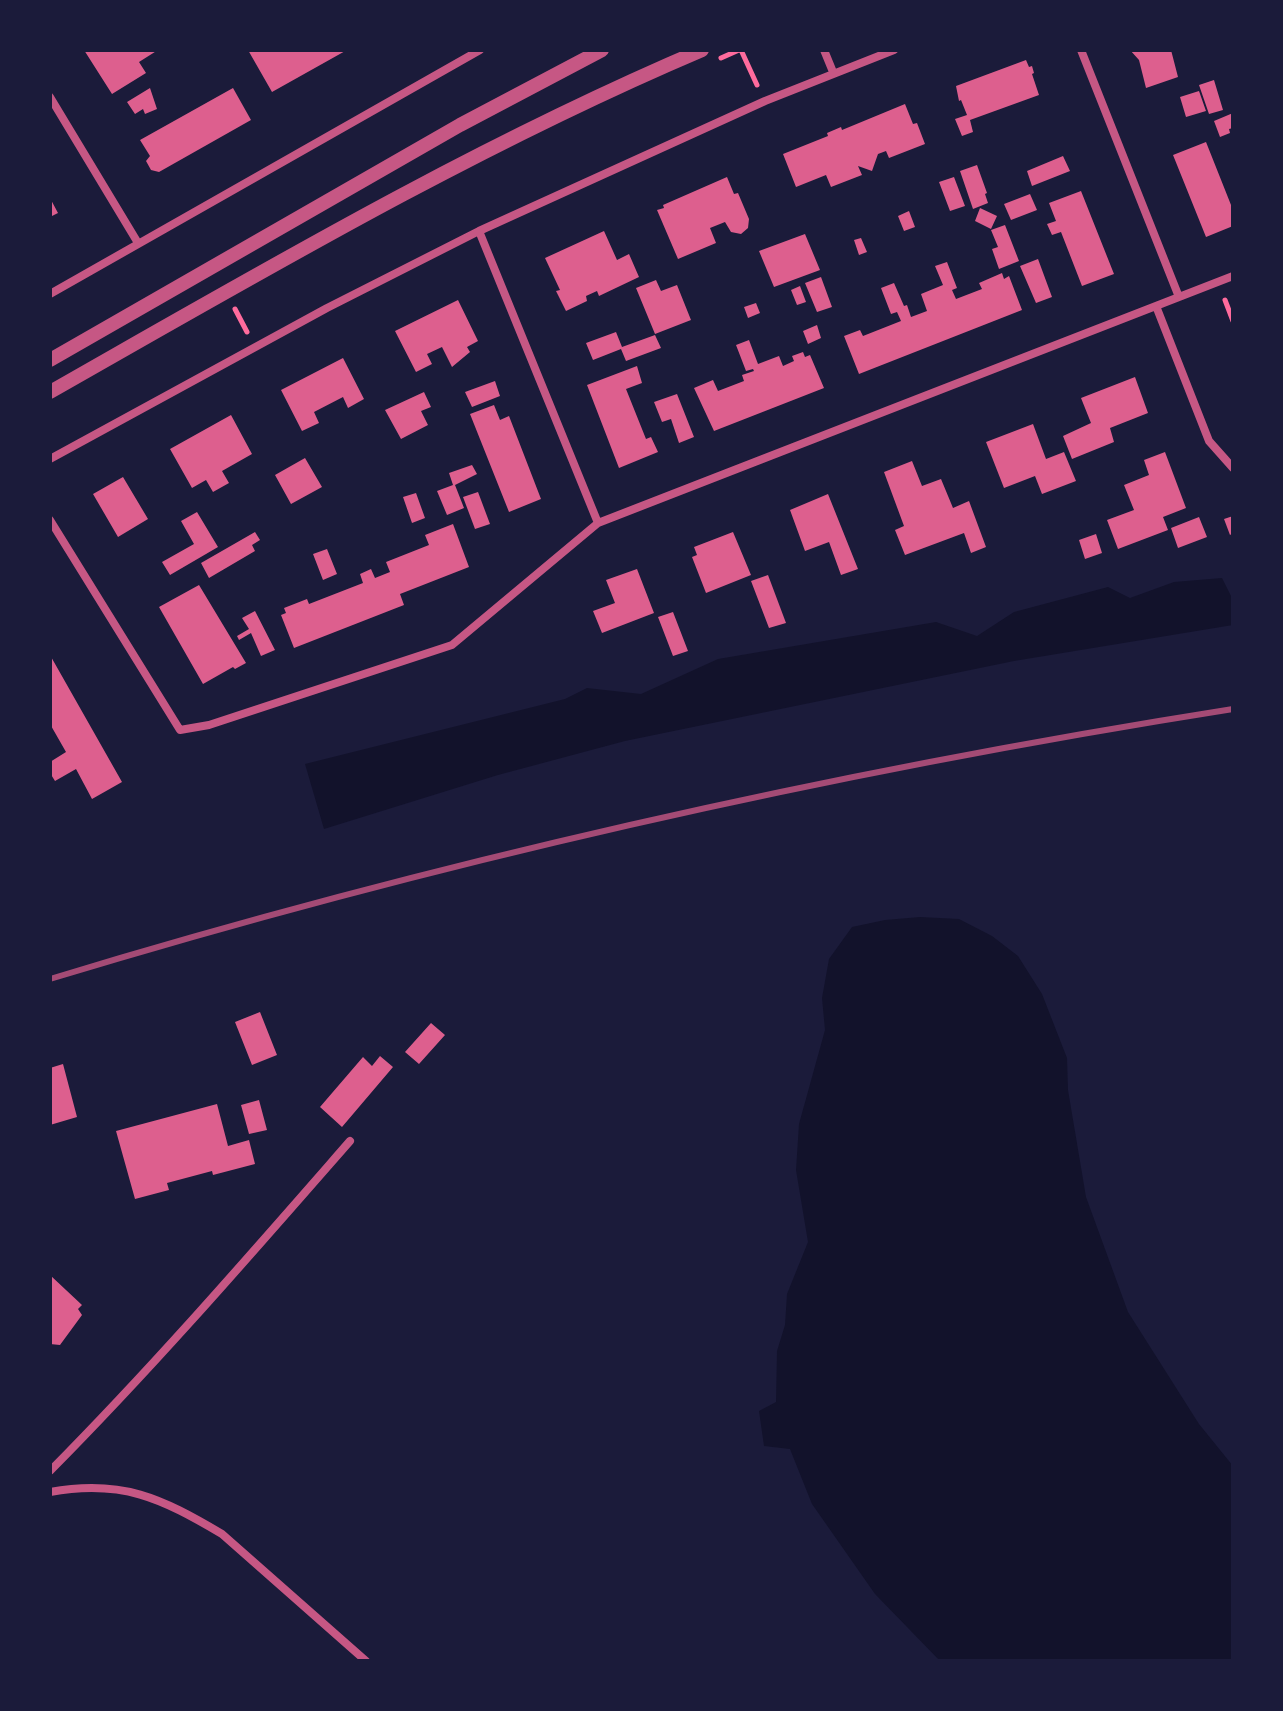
<!DOCTYPE html>
<style>
body{margin:0}
#map{position:relative;width:1283px;height:1711px;overflow:hidden;background:#1b1b3a;font-family:Lora,serif}
canvas{display:block}
.frame{position:absolute;inset:0;border:52px solid #1b1b3a;pointer-events:none}
</style>
<div id="map">
<canvas width="1283" height="1711"></canvas>
<div class="frame"></div>
</div>
<script>
const g = document.querySelector('canvas').getContext('2d');
g.lineJoin = 'round';
function paint(path, color) {
  g.fillStyle = color;
  g.fill(path, 'evenodd');
}
function stroke(path, color, width, dash) {
  g.strokeStyle = color;
  g.lineWidth = width;
  g.lineCap = dash ? 'butt' : 'round';
  g.setLineDash(dash || []);
  g.stroke(path);
}
paint(new Path2D(`
 M1222,578L1233,600V625L1014,661L625,741L498,775L324,829L305,764L565,699L587,688L641,694L718,659L936,622L977,636L1014,612L1108,587L1130,598L1174,582Z
 M920,917L959,919L992,936L1018,956L1042,994L1067,1058L1068,1090L1086,1197L1128,1312L1199,1424L1233,1466V1661H940L875,1594L812,1504L790,1449L764,1446L759,1411L776,1402L777,1351L785,1325L787,1294L808,1242L796,1170L799,1124L825,1030L822,998L829,959L852,927L885,920Z`), '#12122b');
paint(new Path2D(`
 M84,50H158L139,62L146,73L112,94Z
 M248,50H347L272,92Z
 M1130,50H1171L1178,77L1146,88L1139,60Z
 M1026,60L1029,67L1032,66L1034,73L1032,74L1039,95L970,120L973,132L962,136L955,119L967,115L961,100L959,101L956,86Z
 M1214,80L1223,110L1209,114L1199,85Z
 M150,88L157,109L145,114L143,109L135,114L127,102Z
 M233,88L251,120L159,172L151,170L146,161L150,156L140,140Z
 M1199,91L1206,111L1186,117L1180,97Z
 M905,104L913,124L917,123L925,144L889,158L886,151L878,154L872,171L858,166L862,175L831,187L826,175L796,187L783,154L828,136L827,133L841,127L842,130Z
 M1233,113V128L1229,129L1230,133L1220,137L1214,121Z
 M1206,142L1233,210V226L1206,237L1173,155Z
 M1063,156L1070,171L1032,186L1027,171Z
 M977,165L987,193L985,194L988,203L973,209L960,171Z
 M727,177L734,194L738,193L749,219L748,228L741,234L731,232L725,222L710,228L716,243L678,259L657,210L664,208L663,205Z
 M954,177L965,206L950,211L939,182Z
 M1081,191L1114,274L1082,286L1061,232L1052,235L1047,224L1056,221L1049,203Z
 M1030,194L1037,210L1011,220L1004,204Z
 M50,198L58,213L50,217Z
 M980,208L997,216L991,229L975,221Z
 M909,211L915,227L904,231L898,216Z
 M1005,225L1019,261L999,269L992,249L998,247L991,230Z
 M604,231L617,260L629,254L639,277L599,296L597,291L586,296L587,301L566,311L556,291L560,290L545,258Z
 M805,234L820,270L774,287L759,251Z
 M861,238L867,252L859,255L854,240Z
 M1038,259L1052,297L1036,303L1020,266Z
 M947,262L957,288L952,290L956,299L982,289L979,283L1002,273L1004,279L1009,276L1022,310L859,374L844,336L860,330L863,336L901,321L897,312L891,314L881,288L894,283L904,306L907,305L911,317L927,311L921,294L943,285L935,266Z
 M821,277L832,307L817,312L805,283Z
 M656,280L661,291L677,285L691,320L655,334L636,288Z
 M800,286L806,302L797,305L791,290Z
 M458,300L478,341L467,347L470,352L452,367L442,347L427,354L432,364L416,372L395,331Z
 M756,303L760,313L748,318L744,307Z
 M817,325L821,338L808,344L803,331Z
 M616,332L622,347L655,335L661,348L626,361L621,349L593,360L586,343Z
 M749,340L758,364L779,356L783,366L794,361L792,356L803,352L805,357L810,355L824,388L714,431L694,388L713,380L718,391L744,381L742,375L754,371L753,369L746,371L736,345Z
 M343,358L364,399L348,408L343,397L314,412L319,423L302,431L281,390Z
 M637,366L642,383L626,389L646,439L651,437L658,452L619,468L587,385Z
 M1135,377L1148,413L1110,428L1114,442L1072,459L1063,436L1091,423L1081,398Z
 M495,381L500,396L472,407L465,392Z
 M424,392L431,407L421,411L428,425L401,439L385,410Z
 M677,394L694,437L679,443L671,419L662,422L654,402Z
 M494,405L500,420L509,416L541,499L509,512L470,414Z
 M231,415L252,454L222,471L229,483L213,492L206,480L192,488L170,449Z
 M1033,424L1046,459L1064,452L1076,481L1042,494L1035,476L1004,488L986,442Z
 M1165,452L1186,508L1163,517L1168,530L1118,549L1107,520L1134,510L1124,485L1149,475L1144,460Z
 M305,458L322,487L291,504L275,475Z
 M912,461L922,486L941,479L953,508L969,501L986,547L971,553L964,533L905,555L895,530L904,526L884,472Z
 M472,465L477,474L455,485L464,508L447,515L437,491L453,485L449,473Z
 M123,477L148,519L118,537L93,494Z
 M478,492L490,524L475,529L463,497Z
 M416,493L425,518L412,523L403,497Z
 M828,494L858,569L841,575L829,542L805,551L790,510Z
 M197,512L218,547L170,575L162,562L194,544L181,521Z
 M1233,516V533L1230,535L1224,519Z
 M1199,517L1207,537L1178,548L1171,528Z
 M453,524L469,567L400,594L404,605L294,648L281,615L286,613L284,608L307,599L309,604L363,583L360,574L371,569L375,578L390,572L386,562L429,545L425,535Z
 M255,532L260,540L252,545L255,551L209,578L201,563Z
 M733,532L751,575L706,593L692,557L697,555L694,547Z
 M1096,534L1102,553L1085,559L1079,540Z
 M327,549L337,574L323,580L313,554Z
 M637,569L654,613L602,633L593,611L615,603L606,580Z
 M768,575L786,623L769,628L751,581Z
 M199,585L246,663L235,669L233,667L203,684L159,607Z
 M255,611L275,650L261,656L251,633L239,640L237,636L249,629L242,618Z
 M673,612L688,651L673,656L658,617Z
 M50,655L122,782L92,799L76,769L55,781L50,773V762L66,752L50,724Z
 M260,1012L277,1055L252,1065L235,1022Z
 M431,1023L445,1035L419,1064L405,1052Z
 M380,1056L393,1067L342,1127L320,1107L363,1057L372,1066Z
 M63,1064L77,1117L50,1125V1068Z
 M259,1100L267,1130L249,1134L241,1105Z
 M217,1104L228,1146L249,1140L255,1164L213,1175L212,1171L167,1183L169,1190L135,1199L116,1131Z
 M50,1275L82,1305L78,1309L82,1315L60,1345L50,1344Z`), '#dd5f8e');
stroke(new Path2D(`
 M741,50L757,85
 M721,58L739,50
 M1225,300L1233,321
 M235,309L247,332`), '#ff6b9d', 5);
stroke(new Path2D(`
 M824,50L833,72
 M1081,50L1179,297
 M50,97L138,243
 M479,231L598,523
 M50,294L480,50
 M1156,306L1209,441L1233,468
 M50,459L327,308L479,231L765,101L894,50
 M50,520L180,730L209,725L452,645L598,523L1233,276
 M50,1471C155,1365 252,1253 350,1141
 M50,1492C122,1479 161,1498 222,1534L366,1661`), '#c65784', 8);
stroke(new Path2D(`
 M50,360L460,125L602,50
 M50,392C263,271 476,146 702,50`), '#c65784', 14);
stroke(new Path2D(`
 M50,979C438,861 833,772 1233,709`), '#a44b75', 6);
</script>
